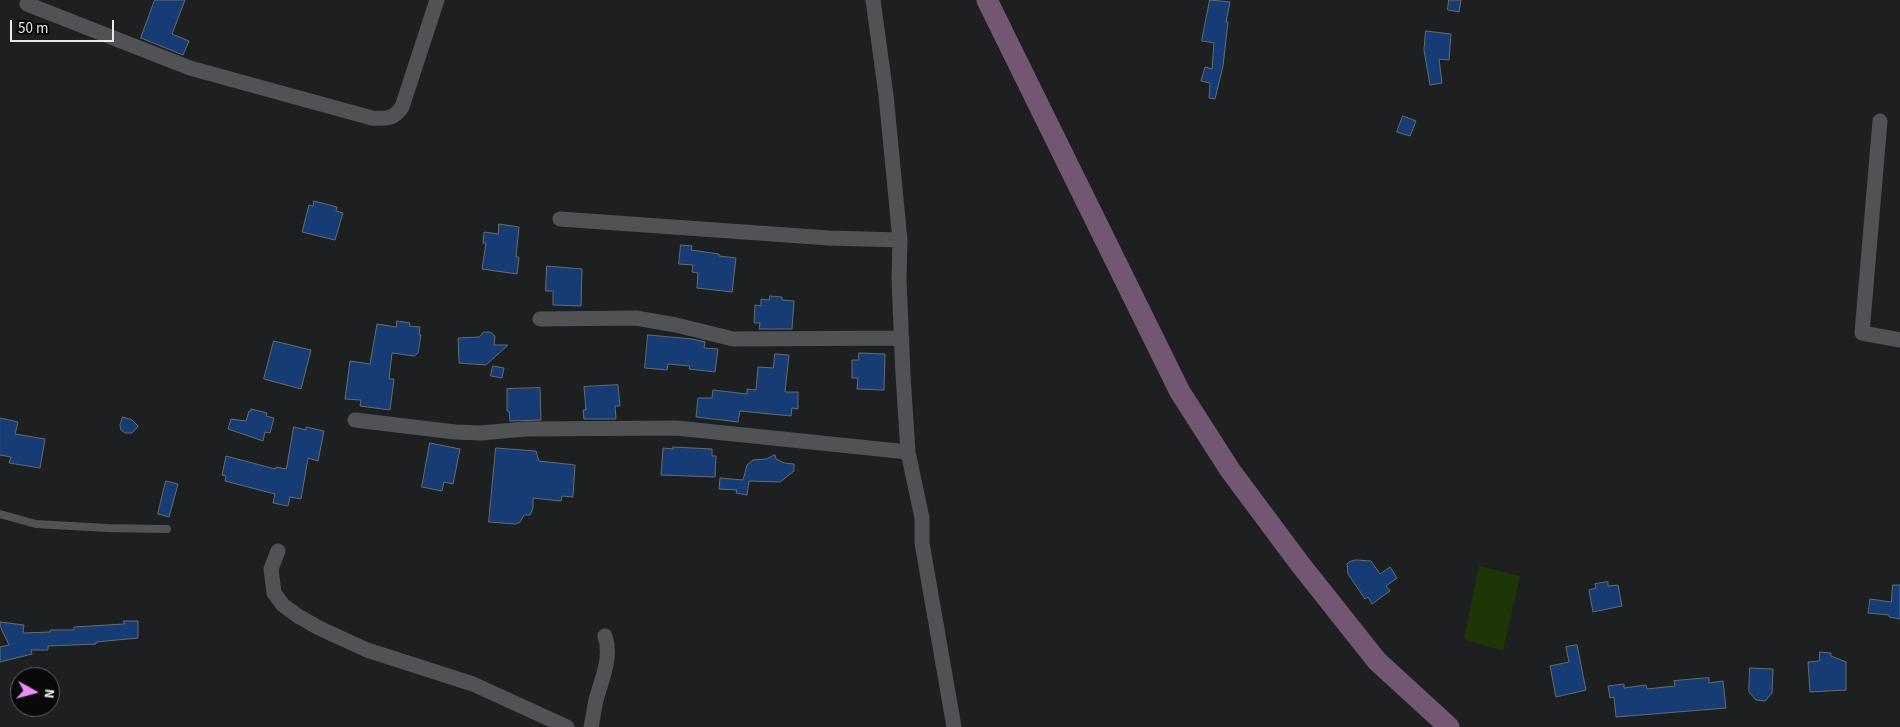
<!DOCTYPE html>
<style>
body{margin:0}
#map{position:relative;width:1900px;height:727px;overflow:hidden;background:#1e1f21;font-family:"Source Sans 3",sans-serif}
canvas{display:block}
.north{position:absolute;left:10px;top:667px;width:50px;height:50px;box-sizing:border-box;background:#09090a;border:1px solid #626364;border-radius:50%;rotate:97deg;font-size:14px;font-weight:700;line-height:20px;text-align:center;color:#e8e9ea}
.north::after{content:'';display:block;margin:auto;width:18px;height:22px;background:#ed8cf9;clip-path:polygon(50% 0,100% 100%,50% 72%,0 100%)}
.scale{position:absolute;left:10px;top:20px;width:104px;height:22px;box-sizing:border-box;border:2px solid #e8e9ea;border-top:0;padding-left:6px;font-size:15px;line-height:18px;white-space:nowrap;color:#e8e9ea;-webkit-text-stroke:4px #09090a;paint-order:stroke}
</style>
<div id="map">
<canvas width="1900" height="727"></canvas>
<div class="north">N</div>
<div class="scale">50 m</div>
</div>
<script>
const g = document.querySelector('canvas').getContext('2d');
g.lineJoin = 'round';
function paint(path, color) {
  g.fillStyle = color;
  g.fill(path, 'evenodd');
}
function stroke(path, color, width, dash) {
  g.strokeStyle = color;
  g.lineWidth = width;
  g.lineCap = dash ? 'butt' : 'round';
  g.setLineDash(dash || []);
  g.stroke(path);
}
paint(new Path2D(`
 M1479,566L1520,576L1503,651L1464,639Z`), '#1e3506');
const building = new Path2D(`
 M155,0H185L172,34L189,41L183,55L141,38Z
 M1210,0L1230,2L1226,22H1228L1223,66L1215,99L1209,98L1210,83L1201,81L1205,67L1212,69L1214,43L1202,41Z
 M1449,0H1461L1459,12L1448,10Z
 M1426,31L1451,34L1449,60L1439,59L1442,83L1430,85L1424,50Z
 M1403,116L1416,121L1410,136L1397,132Z
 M314,201L337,207L336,211L343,213L335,240L302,232L309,205L313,206Z
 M499,224L519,227L516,257H519L517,274L482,269L486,243H483L484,232L498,234Z
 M681,245L692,246L691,250L719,254V256L736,258L732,292L697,288L698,273L692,272L693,265L679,264Z
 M547,266L582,269L581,306L553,305V291H546Z
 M770,296L782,297V300L794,301L792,329H759L760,323H754L755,305L761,306V299L769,300Z
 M397,321L410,323L409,326L420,327L419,335H421L418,353L414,356L392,353L389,379H394L390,410L360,406L361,400L345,399L350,361L370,364L377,324L396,327Z
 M484,332H490L495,336L494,345H508L486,365L459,363L458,338L479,337Z
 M648,335L692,339L705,342L704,348L718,349L715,372L689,369L690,366L668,364L667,370L645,368Z
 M274,341L311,350L301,389L264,379Z
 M859,353L885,354L884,390L857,389L858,378H852V360H858Z
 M775,354L789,355L785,392H798V409L792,408L791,416L740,411L738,422L696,417L698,398H712L713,390L747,394V389L756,390L758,367L773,368Z
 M493,366L504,368L502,378L491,376Z
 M618,385L620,406H615L616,419H584L583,410H586L584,387Z
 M540,388L541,420L510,421L509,411H507V389Z
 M251,409L267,413L266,416L274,418L270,433L265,432L263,441L228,429L231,419L246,421L249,411H251Z
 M123,417L132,420L138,426L132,433H125L121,430L120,425Z
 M0,418L18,422L15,434L45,439L40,468L9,463L11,457L0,455Z
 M294,427L306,430V427L324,431L318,461L308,458L301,499L290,497L288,506L273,503L275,494L225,481L226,476L222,475L226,456L275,469L276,467L286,469Z
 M430,443L460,449L453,484L444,482L442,491L422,487Z
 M673,447L712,449V456H716L715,477L661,475L663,448L673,449Z
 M496,448L536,451L539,461L575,465L573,497L562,496L561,501L533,498V508L530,515H524L520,522L516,524L489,522Z
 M775,455L776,459L784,463L794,464V471L780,482L749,481L747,495L736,493L737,490L719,489L720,478L743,480L747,465L753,460L766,459Z
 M166,481L178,484L169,517L158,514Z
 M1356,560L1371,561L1380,574L1390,567L1397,578L1386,586L1390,591L1372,604L1368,597L1365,599L1348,574L1347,564L1349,562Z
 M1608,582V586L1618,585L1622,606L1593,612L1589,590L1596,588L1595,584Z
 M1893,585H1900V619L1889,617V615L1868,613L1870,599L1891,602Z
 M124,621H138V638L96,642V644L48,646V650H31L32,654L0,662V647L9,645L0,626V622L24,625L23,633L50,632V630H74V627L124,624Z
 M1577,645L1586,690L1556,697L1550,666L1569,662L1566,647Z
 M1820,652L1831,653V656L1846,662V690L1810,692L1808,662L1819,661Z
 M1750,668L1773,669L1772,693L1765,701L1756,700L1749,692Z
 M1709,678V683L1723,681L1726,708L1616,717L1614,697L1610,698L1608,686L1624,684V688L1646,685L1647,689L1675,686L1674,681Z`);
paint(building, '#163c75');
stroke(building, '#696b6d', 1);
stroke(new Path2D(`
 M0,514L36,524L107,528L167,529`), '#515255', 8);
stroke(new Path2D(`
 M873,0L886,95L900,240L899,279L903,375L908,452L922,518V543L954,727
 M27,4L190,68L372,118C386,119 394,119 402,107L437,0
 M1880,121L1862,333L1900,340
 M560,219L829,238L900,240
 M540,319L636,318L676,325L733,339L902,338
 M355,420L455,432L481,433L525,429L676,428L908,452
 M278,551L271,569L274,593L283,605L298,616L319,628L367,650L473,684L567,727
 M591,727C593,718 594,709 596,700C602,678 612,658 605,636`), '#515255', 15);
stroke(new Path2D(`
 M987,0L1180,392L1230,470L1300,564L1377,661L1449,727`), '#735672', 21);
</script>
